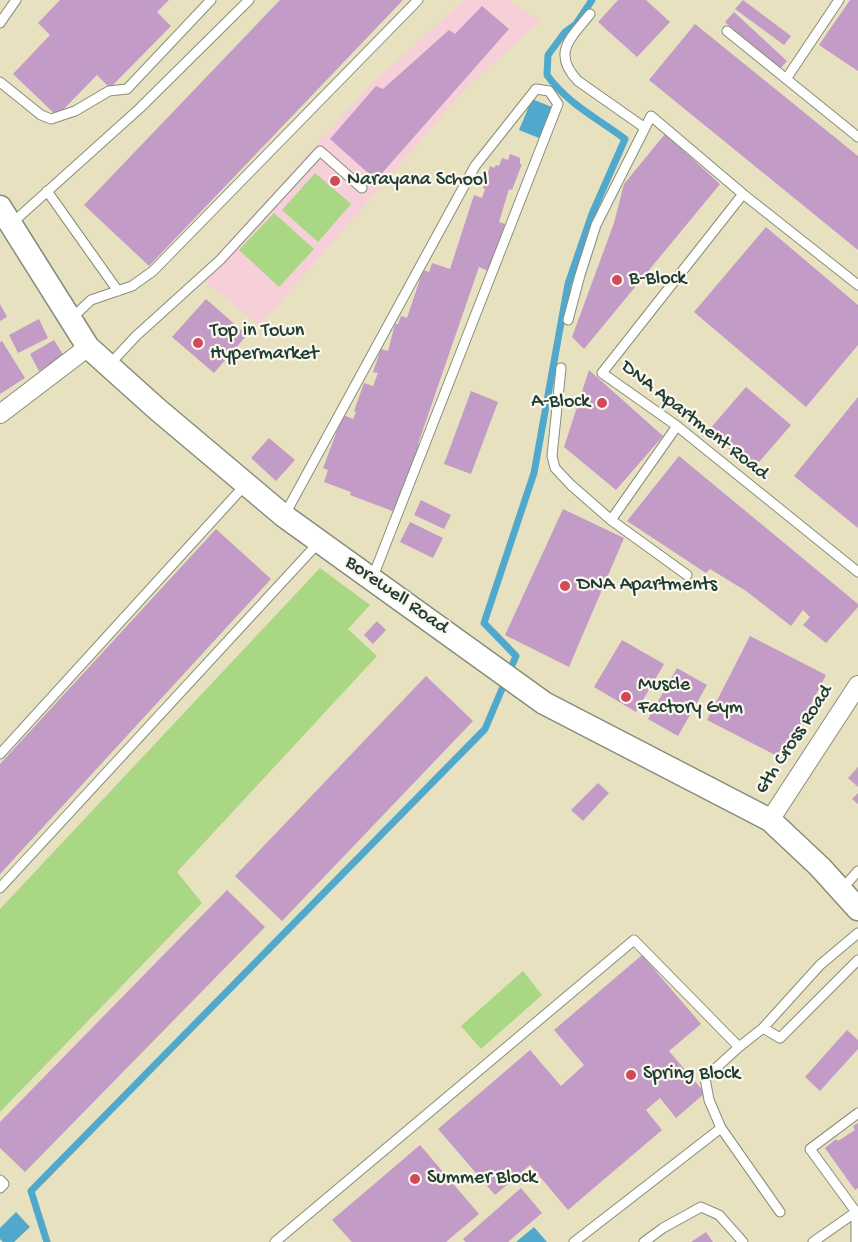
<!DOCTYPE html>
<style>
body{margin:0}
canvas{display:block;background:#e8e1bf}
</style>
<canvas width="858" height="1242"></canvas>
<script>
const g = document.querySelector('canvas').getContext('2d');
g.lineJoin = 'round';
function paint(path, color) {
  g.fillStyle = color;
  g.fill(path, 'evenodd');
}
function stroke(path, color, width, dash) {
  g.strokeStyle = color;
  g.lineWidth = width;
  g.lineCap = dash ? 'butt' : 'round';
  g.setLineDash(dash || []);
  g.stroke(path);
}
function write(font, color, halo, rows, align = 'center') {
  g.font = font + ' "Gochi Hand",sans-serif';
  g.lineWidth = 4.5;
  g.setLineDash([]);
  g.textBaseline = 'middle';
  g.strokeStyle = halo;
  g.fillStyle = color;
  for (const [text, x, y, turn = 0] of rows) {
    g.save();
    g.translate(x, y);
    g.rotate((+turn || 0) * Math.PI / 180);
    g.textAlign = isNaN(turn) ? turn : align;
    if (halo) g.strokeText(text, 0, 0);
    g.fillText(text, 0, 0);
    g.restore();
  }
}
paint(new Path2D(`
 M464,0H508L541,21L468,86L260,326L198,276L370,85Z`), '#f6cfd8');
paint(new Path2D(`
 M315,173L351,204L318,242L282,210Z
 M274,213L314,249L279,287L239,250Z
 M320,568L370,605L348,629L377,656L177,872L202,903L0,1112V909Z
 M523,971L542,995L481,1049L461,1026Z`), '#a9d784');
paint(new Path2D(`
 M532,99L552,107L539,138L519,130Z
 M16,1212L30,1227L14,1242H3L0,1239V1228Z
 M534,1227L547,1242H516Z`), '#50a9cd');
stroke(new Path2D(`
 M47,1242L31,1191L485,729L516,656L484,623L534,473L568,284L592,214L625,139C597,118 568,104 547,75L548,55L565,32L576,24L592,0`), '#50a9cd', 7);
paint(new Path2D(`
 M60,0H169L157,12L171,26L110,88L97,75L57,116L13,74L50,35L38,23Z
 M280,0H403L149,266L84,205Z
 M618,0H646L670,22L637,57L598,22Z
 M743,0L791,36L784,45L735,9Z
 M850,0H858V71L819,45Z
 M482,6L509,29L376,180L330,139L376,86L383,89L449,30L455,34Z
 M734,12L787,61L778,71L725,22Z
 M695,24L858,156V250L649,80Z
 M665,134L720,184L584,349L572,337L614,223L624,184Z
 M510,154L520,158V164H522L512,190L509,189L499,222L505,224L488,271L479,267L418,444L423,446L395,512L350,495L351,492L324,482L328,470L323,468L343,415L353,419L356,412L354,411L364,383L373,386L378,373L373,372L381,349L388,351L395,324H398L401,316L407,318L423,270L429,272L432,263L450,269L474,195L482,198L485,189L483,188L490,166L494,168L496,165L499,166L502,158L508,160Z
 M766,227L858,305V345L806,407L694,312Z
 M206,299L247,335L214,373L172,337Z
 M0,304L7,317L0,321Z
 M39,319L48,338L18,353L9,335Z
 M54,340L64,356L39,371L30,354Z
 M2,341L25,378L0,394V342Z
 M589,370L663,436L616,490L564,447Z
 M746,387L791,425L753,469L708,431Z
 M471,391L498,402L471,474L444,464Z
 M858,397V528L794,476Z
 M269,438L295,460L276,481L251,458Z
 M679,456L858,604V607L826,643L803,625L810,617L803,610L791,626L746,591L710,569L706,573L627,521Z
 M421,500L451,515L444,529L414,515Z
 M563,509L624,538L569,667L505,635Z
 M410,522L443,538L433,558L400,542Z
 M216,529L271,579L0,874V764Z
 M377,621L386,630L373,644L364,635Z
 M750,636L826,675L783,759L707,720Z
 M622,640L664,664L636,712L594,687Z
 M677,668L707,685L678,736L648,719Z
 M426,676L473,721L282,921L235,876Z
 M858,767V787L848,778Z
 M598,783L609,793L583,821L571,810Z
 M858,793V804L852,799Z
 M227,890L265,927L25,1172L0,1148V1122Z
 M642,955L701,1024L669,1051L705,1093L676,1118L660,1098L646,1110L662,1130L568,1210L530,1165L495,1195L438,1129L530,1050L561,1086L584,1065L554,1030Z
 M847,1030L858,1040V1049L820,1091L805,1077Z
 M858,1123V1188L855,1190L825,1148L836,1139L838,1141L855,1130L853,1126Z
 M420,1145L479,1214L446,1242H352L332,1220Z
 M521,1188L542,1213L508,1242H466L463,1239Z
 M706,1232L713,1242H691Z`), '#c29bc6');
const service = new Path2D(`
 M590,14C571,38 551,53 578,81L645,128
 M0,23L16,0
 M727,31L858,137
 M786,79L839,0
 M0,82L41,115L51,119L75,111L109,91L127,89L211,0
 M47,191L118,291
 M743,194L602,373L677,426L858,572
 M11,224L140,108L249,0
 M72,318L91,300L132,286L153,271L418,0
 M568,320L580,275L596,225L651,116L743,194L858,285
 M109,365L136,336L220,260L320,151L362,188
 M561,368L552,456L555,468L571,485L611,520L687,575
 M284,516L475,166L536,89L549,91L558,104L372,579
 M611,520L677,426
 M0,754L245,485
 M0,888L320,541
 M841,890L858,871
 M858,933L820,965L763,1028L780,1038L858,960
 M721,1128L709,1100L705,1078L739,1047
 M0,1180L4,1184L0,1188
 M856,1212V1242
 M275,1242L634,940L739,1047L763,1028
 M574,1242L721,1128L780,1212
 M644,1242L663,1228L701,1207L719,1215L743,1242
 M813,1242L856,1212L810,1149L858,1113`);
const minor = new Path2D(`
 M0,414L88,347
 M770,820L858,685`);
const tertiary = new Path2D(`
 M0,207L88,347L157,409L284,516L544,703L770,820L820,867L858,909`);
stroke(service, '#848f7a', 11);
stroke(minor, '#848f7a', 20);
stroke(tertiary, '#848f7a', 25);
stroke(service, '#fff', 9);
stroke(minor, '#fff', 18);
stroke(tertiary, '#fff', 22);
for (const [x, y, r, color] of [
 [335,181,6,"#d1495b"],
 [617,280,6,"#d1495b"],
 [198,343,6,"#d1495b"],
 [602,403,6,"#d1495b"],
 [565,586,6,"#d1495b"],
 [626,697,6,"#d1495b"],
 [631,1075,6,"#d1495b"],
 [415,1179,6,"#d1495b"]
]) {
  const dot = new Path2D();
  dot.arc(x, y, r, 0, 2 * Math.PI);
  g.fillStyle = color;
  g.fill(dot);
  stroke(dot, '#fbf7ec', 2);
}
write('20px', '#1f3d34', '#fbf7ec', [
 ["Narayana School",347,181],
 ["B-Block",629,280],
 ["Top in Town",210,332],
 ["Hypermarket",210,355],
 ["A-Block",590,403,"right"],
 ["DNA Apartments",577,586],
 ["Muscle",638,686],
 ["Factory Gym",638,709],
 ["Spring Block",643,1075],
 ["Summer Block",427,1179]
], 'left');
write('20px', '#1f3d34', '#fbf7ec', [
 ["DNA Apartment Road",694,421,38],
 ["Borewell Road",396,596,35],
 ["6th Cross Road",795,740,-57]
]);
</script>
